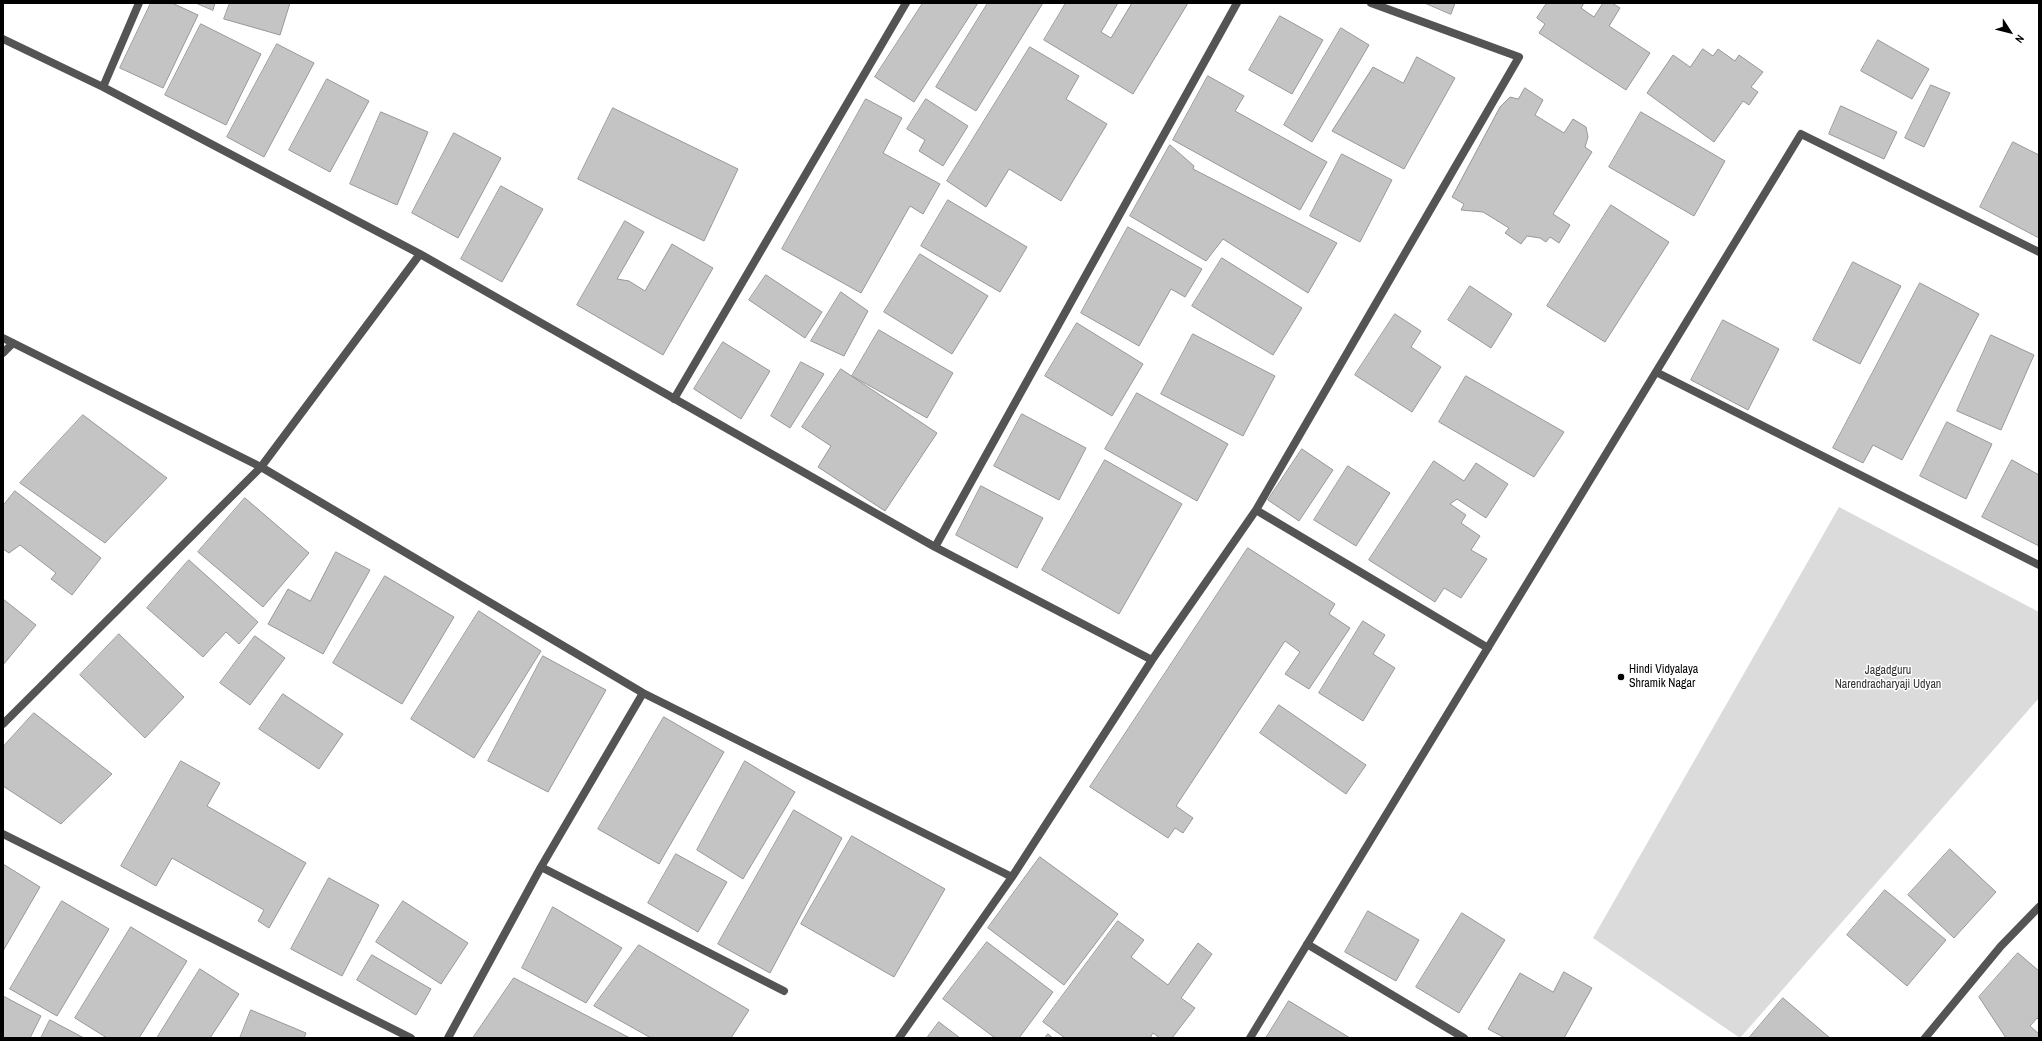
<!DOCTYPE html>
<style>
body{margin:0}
#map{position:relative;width:2042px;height:1041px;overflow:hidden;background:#fff;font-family:"Archivo Narrow",sans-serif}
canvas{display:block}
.frame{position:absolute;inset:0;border:4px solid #000;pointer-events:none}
.north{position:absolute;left:1990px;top:12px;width:40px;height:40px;-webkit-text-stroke:3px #fff;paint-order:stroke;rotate:126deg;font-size:11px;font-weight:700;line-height:16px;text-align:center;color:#000}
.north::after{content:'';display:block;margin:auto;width:14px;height:18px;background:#000;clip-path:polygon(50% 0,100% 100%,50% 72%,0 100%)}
</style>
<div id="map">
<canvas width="2042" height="1041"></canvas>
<div class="frame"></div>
<div class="north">N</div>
</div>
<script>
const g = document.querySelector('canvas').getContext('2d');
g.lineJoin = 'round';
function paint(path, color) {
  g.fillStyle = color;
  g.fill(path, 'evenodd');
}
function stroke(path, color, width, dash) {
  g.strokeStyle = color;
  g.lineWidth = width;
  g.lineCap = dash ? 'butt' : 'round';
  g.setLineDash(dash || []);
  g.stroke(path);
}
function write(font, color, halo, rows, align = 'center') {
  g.font = font + ' "Archivo Narrow",sans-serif';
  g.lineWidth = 3;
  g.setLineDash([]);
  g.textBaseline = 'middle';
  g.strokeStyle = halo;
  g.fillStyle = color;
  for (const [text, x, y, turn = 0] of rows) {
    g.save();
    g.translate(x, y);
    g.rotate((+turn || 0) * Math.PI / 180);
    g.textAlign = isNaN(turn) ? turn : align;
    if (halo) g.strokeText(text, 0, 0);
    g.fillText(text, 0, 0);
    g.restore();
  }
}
paint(new Path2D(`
 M1839,507L2039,612V698L1740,1038L1593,938Z`), '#dbdbdb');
const building = new Path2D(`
 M151,3H172L198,15L163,88L120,68Z
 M196,3H215L213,10Z
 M230,3H290L280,35L224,19Z
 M923,3H978L914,102L875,77Z
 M988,3H1043L976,111L936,87Z
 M1066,3H1118L1101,32L1111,38L1132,3H1188L1133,94L1044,40Z
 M1425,3H1455L1451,14Z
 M1547,3H1584L1581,8L1594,17L1603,3H1612L1620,8L1609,26L1650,53L1626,90L1539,33L1545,24L1537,18Z
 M1280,16L1323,40L1292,94L1249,70Z
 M201,24L261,54L226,125L165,95Z
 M1341,28L1369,45L1312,142L1284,125Z
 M1878,40L1929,69L1912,99L1861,71Z
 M277,44L314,63L264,157L227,137Z
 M1030,47L1079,76L1066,99L1107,124L1061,201L1009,169L986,207L947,181Z
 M1703,49L1713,56L1718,49L1735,61L1739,55L1763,72L1751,87L1758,92L1749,105L1743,101L1714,142L1647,93L1673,55L1690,67Z
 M1417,57L1455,78L1404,169L1332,131L1373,67L1403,83Z
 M1208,76L1244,96L1235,111L1327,162L1300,210L1173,140Z
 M327,79L369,101L330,172L289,150Z
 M1931,85L1950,93L1924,147L1905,138Z
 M1525,88L1543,100L1535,115L1564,133L1573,119L1586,127L1588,137L1585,147L1592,152L1553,214L1570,225L1559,243L1550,237L1546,242L1540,238L1527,236L1521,244L1505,233L1509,228L1483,212L1461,210L1464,204L1452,197L1500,107L1510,97L1518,99Z
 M866,99L902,118L883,153L940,184L923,214L910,206L861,293L782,249Z
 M926,99L968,126L943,166L919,151L925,140L907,129Z
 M1841,106L1897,132L1884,159L1829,134Z
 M613,108L738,169L704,241L578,179Z
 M381,112L428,132L397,205L350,184Z
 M1641,112L1725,161L1694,216L1609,167Z
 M454,133L501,158L458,238L412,213Z
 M2013,142L2039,155V238L1980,207Z
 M1170,145L1194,166L1193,169L1337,243L1308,293L1223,239L1206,261L1130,216Z
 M1342,154L1392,180L1360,242L1310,216Z
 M501,186L543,209L502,282L461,259Z
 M948,200L1027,247L1000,292L921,246Z
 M1611,205L1669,242L1605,342L1547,306Z
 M625,221L644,232L617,279L629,281L645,291L672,244L713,268L663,355L577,305Z
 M1128,227L1202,269L1185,297L1171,289L1139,346L1081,313Z
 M920,254L988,296L952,354L884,312Z
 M1222,258L1302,308L1273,355L1192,306Z
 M1853,262L1901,286L1860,364L1813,340Z
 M766,275L822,312L805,338L749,300Z
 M1920,283L1979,314L1902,460L1873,445L1863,463L1833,448Z
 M1470,286L1512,314L1491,348L1448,320Z
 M841,292L868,311L844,356L811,341Z
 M1395,314L1421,331L1411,347L1441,367L1412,412L1355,375Z
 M1723,320L1779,349L1748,410L1691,380Z
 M1077,323L1143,364L1112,416L1045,376Z
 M879,330L953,373L927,418L852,376Z
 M1193,334L1275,376L1243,436L1161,394Z
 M1991,335L2034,355L2001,430L1957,411Z
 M723,342L770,371L741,419L694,389Z
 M801,362L824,374L790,428L771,416Z
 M841,369L937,433L885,511L818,467L831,446L802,427Z
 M1466,376L1564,432L1534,477L1439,422Z
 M1137,393L1228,444L1197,501L1105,449Z
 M1022,414L1086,448L1059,500L994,466Z
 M83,415L167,478L105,543L20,483Z
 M1947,422L1992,444L1966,499L1920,476Z
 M1302,449L1333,470L1299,521L1268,500Z
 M1105,460L1182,504L1119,614L1042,570Z
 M2012,460L2039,475V546L1982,517Z
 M1434,461L1464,481L1476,463L1508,484L1486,518L1457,499L1450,504L1466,515L1461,523L1480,536L1471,550L1487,559L1461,598L1444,588L1435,602L1369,560Z
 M1348,466L1390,493L1356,546L1314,520Z
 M981,486L1043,518L1017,568L956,535Z
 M15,491L101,558L72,595L51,579L56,573L20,545L9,553L3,549V506Z
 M245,498L309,553L263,607L198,552Z
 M1248,548L1335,604L1329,614L1350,628L1309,689L1285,674L1300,652L1285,641L1176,806L1193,818L1183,833L1175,828L1168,838L1090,787Z
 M336,552L370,570L323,654L268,624L288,589L310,601Z
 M189,560L258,622L239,644L226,632L203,657L147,608Z
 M385,576L454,617L402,704L333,663Z
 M3,599L36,625L3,665Z
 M479,611L541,651L474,758L411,719Z
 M1363,621L1385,635L1373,654L1395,668L1363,721L1319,693Z
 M119,634L184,697L145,738L80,675Z
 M255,636L285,658L250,705L220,683Z
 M543,656L606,690L548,792L488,761Z
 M283,694L343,734L319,769L259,729Z
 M1279,705L1366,765L1346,794L1260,733Z
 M34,713L112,774L61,824L3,786V747Z
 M664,717L724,752L659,864L598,829Z
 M181,761L220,783L207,806L306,863L269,928L258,921L264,910L172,858L156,886L121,866Z
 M745,761L795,792L743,879L697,850Z
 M794,810L842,838L770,973L718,944Z
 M852,836L945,889L894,977L801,924Z
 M1950,849L1996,892L1954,938L1908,895Z
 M676,854L727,882L698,932L648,903Z
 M1040,857L1118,914L1064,985L988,928Z
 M3,864L40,887L3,951Z
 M329,878L379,905L342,976L291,949Z
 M1885,890L1946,940L1907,986L1847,935Z
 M62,901L109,929L57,1016L10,989Z
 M403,901L468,943L441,984L376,942Z
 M553,907L622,948L586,1003L522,968Z
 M1368,911L1419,940L1396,981L1345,952Z
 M1462,913L1505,940L1459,1013L1416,987Z
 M1118,921L1144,940L1131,957L1168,985L1198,943L1212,954L1181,998L1195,1008L1172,1038H1160L1153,1033L1150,1038H1065L1043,1022Z
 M131,927L187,961L139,1038H107L75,1018Z
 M987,942L1053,992L1019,1038H995L943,999Z
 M639,945L749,1010L731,1038H651L594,1006Z
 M2018,953L2039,971V1020L2037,1018L2030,1026L2039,1034V1038H2006L1979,997Z
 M372,955L431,989L416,1015L357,980Z
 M200,969L239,994L210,1038H157Z
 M1564,972L1592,988L1564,1038H1505L1488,1029L1520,973L1553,992Z
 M514,978L630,1038H473Z
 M3,996L41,1016L30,1038H3Z
 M1783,998L1830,1038H1749Z
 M1289,1001L1350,1038H1266Z
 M251,1010L306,1033L304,1038H240Z
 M50,1020L84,1038H41Z
 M939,1022L960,1038H927Z
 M1048,1034L1053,1038H1045Z`);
paint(building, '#c4c4c4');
stroke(building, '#989898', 1);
stroke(new Path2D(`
 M3,39L103,87L139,3
 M103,87L420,254L935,547L1152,660L1012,877
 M3,338L261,467L643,693L1012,877L899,1038
 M3,353L13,343
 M1656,372L2039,565
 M674,399L906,3
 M1256,510L1488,648
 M935,547L1237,3
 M1152,660L1256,510L1519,57L1371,3
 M3,724L261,467L420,254
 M3,834L411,1038
 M541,867L784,991
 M1307,944L1464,1038
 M448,1038L541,867L643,693
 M1250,1038L1801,134L2039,252
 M1925,1038L2001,946L2039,907`), '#545454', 8);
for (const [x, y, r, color] of [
 [1621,677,4,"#000"]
]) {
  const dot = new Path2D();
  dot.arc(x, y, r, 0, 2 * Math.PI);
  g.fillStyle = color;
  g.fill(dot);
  stroke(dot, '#fff', 1.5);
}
write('12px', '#000', '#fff', [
 ["Hindi Vidyalaya",1629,670],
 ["Shramik Nagar",1629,684]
], 'left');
write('12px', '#323232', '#fff', [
 ["Jagadguru",1888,671],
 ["Narendracharyaji Udyan",1888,685]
]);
</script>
